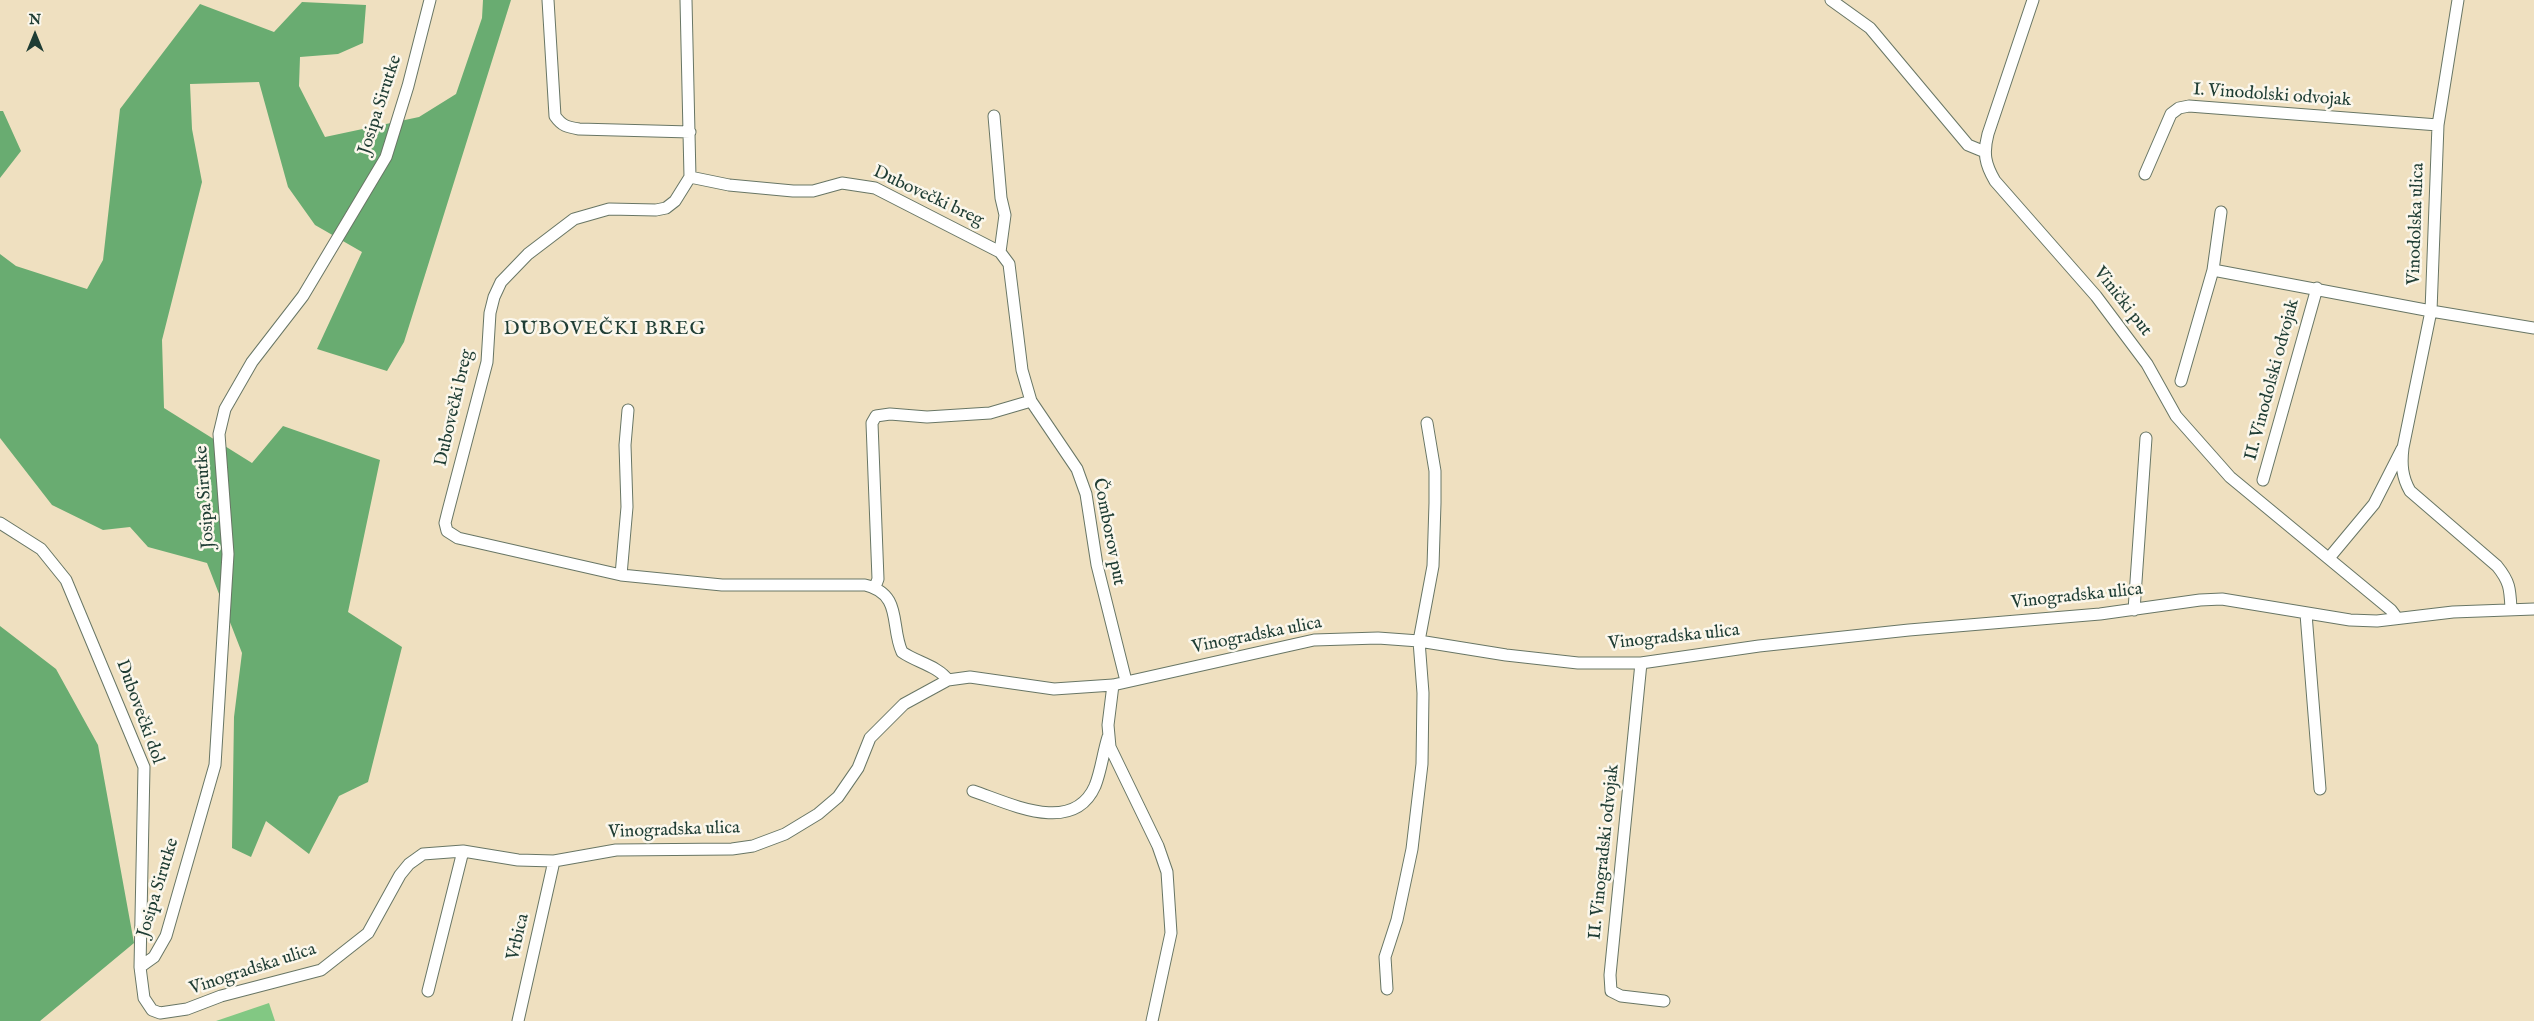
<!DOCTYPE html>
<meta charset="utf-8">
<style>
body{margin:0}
#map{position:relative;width:2534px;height:1021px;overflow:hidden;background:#efe0c0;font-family:"IM FELL English",serif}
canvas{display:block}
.north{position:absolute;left:10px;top:10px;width:50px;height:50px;-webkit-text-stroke:4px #fbf7ec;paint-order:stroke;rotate:0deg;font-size:14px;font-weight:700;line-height:20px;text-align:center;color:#1f3d34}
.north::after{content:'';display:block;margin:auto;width:18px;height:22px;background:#1f3d34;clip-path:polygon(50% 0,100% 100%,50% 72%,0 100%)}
</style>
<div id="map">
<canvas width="2534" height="1021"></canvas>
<div class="north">N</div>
</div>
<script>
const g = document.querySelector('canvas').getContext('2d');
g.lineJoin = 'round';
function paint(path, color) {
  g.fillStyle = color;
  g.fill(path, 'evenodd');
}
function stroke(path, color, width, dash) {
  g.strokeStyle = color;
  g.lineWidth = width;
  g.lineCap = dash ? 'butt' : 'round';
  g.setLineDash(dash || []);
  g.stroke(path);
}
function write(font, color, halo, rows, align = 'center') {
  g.font = font + ' "IM FELL English",serif';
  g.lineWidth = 5;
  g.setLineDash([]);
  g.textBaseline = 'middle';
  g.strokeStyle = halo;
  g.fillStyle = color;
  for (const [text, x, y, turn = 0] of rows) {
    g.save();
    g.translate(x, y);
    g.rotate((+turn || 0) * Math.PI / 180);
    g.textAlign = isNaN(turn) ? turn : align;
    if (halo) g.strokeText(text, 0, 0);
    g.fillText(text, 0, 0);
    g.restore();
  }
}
paint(new Path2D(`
 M269,1003L275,1021H216Z`), '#82c883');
paint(new Path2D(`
 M483,0H511L404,342L387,371L317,349L362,252L315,225L288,187L259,82L190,84L192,129L202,182L162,340L164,408L252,463L283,426L380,460L348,612L402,647L368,782L339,796L309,854L266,821L251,857L232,848L234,717L242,653L207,563L148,547L130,527L103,530L52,505L0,438V254L16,266L87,289L103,260L120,109L200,4L274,32L302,2L366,5L363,43L338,54L300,57L299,86L325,137L419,117L456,94L482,18Z
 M0,111H3L21,151L0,178Z
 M0,626L56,669L98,745L134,943L40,1021H0Z`), '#69ac71');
const minor = new Path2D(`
 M548,0L555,116C562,126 567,127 579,129L690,132
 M686,0L690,177L675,201L666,208L656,210L609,209L574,219L528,254L501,282L494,297L490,313L487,362L448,511L445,523L447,531L458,538L621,575L722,585H865C903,594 890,626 902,652C916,662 938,666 948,680
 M1831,0L1870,28L1968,145L1985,152
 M2033,0L1988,134C1983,153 1985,164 1995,181L2096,296L2147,364L2176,416L2230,477L2391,610L2397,618
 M2458,0L2438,125L2431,311L2403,448C2401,464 2402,477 2410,491L2497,566C2510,582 2510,589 2511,609
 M994,116L1001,198L1005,215L1000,252L1009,264L1022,370L1031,401L1077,469L1086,494L1097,565L1126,681
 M2145,174L2171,114L2179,108L2189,106L2438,125
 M690,177L729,185L793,191H813L842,183L875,188L1000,252
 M2213,270L2431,311L2534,328
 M2181,381L2213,270L2221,212
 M2263,480L2317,288
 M0,523L41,549L66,580L144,767L140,967L144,998L152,1010L160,1013L187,1009L221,996L321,970L368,933L400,875L409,864L423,854L463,851L518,860L554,861L616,850L732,849L753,846L785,834L818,814L838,797L858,768L870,738L904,704L948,680L970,677L1054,689L1113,685L1314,640L1378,638L1419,641L1506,655L1578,663H1641L1759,646L1909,630L2100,614L2200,600L2222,599L2350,620L2377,621L2453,612L2534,609
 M2329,558L2374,504L2402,449
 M621,575L627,507L625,445L628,410
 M875,587L878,579L872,423L876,416L890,414L927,417L990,413L1031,401
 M2134,610L2146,438
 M2306,614L2320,789
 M1641,663L1610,975L1611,991L1621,996L1664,1001
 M1113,685L1108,725L1110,747L1158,846L1167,872L1171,933L1152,1021
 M973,791C1009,803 1073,836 1095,786C1101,771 1103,753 1108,737
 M140,967L154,957L166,936L215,765L228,554L219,434L225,409L252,362L303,296L386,157L408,86L430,0
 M1387,989L1385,957L1397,920L1412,849L1422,764L1423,693L1419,641L1433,566L1435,503V471L1427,423
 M428,991L463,851
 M518,1021L554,861`);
stroke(minor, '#687665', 13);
stroke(minor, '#fff', 11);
write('18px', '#1f3d34', '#fbf7ec', [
 ["I. Vinodolski odvojak",2272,96,4],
 ["Josipa Sirutke",381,105,-72],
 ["Dubovečki breg",928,197,25],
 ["Vinodolska ulica",2417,224,-88],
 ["Vinički put",2122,302,52],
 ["II. Vinodolski odvojak",2273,380,-75],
 ["Dubovečki breg",455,408,-77],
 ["Josipa Sirutke",206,497,-94],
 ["Čomborov put",1108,532,79],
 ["Vinogradska ulica",2077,597,-6],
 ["Vinogradska ulica",1257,636,-11],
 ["Vinogradska ulica",1674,638,-6],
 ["Dubovečki dol",139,712,70],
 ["Vinogradska ulica",674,831,-2],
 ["II. Vinogradski odvojak",1605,852,-84],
 ["Josipa Sirutke",159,888,-73],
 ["Vrbica",519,937,-77],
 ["Vinogradska ulica",253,970,-18]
]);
g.letterSpacing = '1px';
write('20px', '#1f3d34', '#fbf7ec', [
 ["DUBOVEČKI BREG",605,330]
]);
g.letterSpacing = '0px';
</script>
